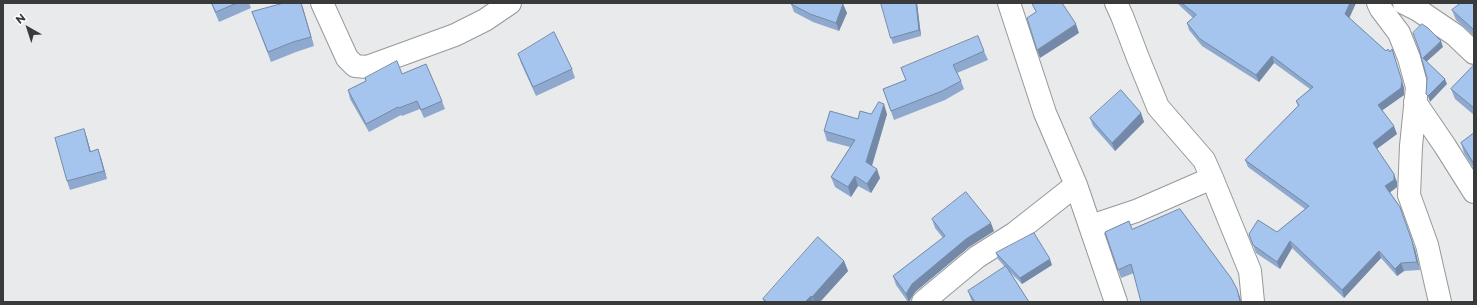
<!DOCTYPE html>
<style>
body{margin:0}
#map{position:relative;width:1477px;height:305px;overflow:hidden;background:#e8eaec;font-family:Montserrat,sans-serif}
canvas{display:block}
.frame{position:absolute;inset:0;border:4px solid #393a3b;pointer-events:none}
.north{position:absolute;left:8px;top:8px;width:40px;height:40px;-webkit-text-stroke:3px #fff;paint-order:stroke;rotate:321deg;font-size:11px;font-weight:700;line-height:16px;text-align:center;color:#393a3b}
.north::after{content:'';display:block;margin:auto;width:14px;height:18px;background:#393a3b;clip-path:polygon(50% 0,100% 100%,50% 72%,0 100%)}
</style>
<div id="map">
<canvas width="1477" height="305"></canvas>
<div class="frame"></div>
<div class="north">N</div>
</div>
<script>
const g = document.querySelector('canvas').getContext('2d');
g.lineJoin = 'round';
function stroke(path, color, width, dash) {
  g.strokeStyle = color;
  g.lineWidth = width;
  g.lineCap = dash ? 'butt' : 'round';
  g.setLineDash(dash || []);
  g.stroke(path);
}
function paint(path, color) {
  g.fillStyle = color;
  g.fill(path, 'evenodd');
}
const minor = new Path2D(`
 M322,3L347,58L355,66L367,67L455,35L485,20L510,3
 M1009,3L1045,113L1076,185L1116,302
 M1116,3L1122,16L1138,58L1158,107L1204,160L1212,178L1250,271L1253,302
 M1378,3L1381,9L1399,33L1409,58L1417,87L1411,146L1409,195L1427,245L1440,302
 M1404,3L1418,10L1455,35L1474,53
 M1415,102L1445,146L1474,192
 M1091,226L1136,211L1212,178
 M923,302L977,257L1015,233L1076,185`);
stroke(minor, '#969899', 24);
stroke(minor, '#fff', 22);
paint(new Path2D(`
 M211,3H249L251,8L219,22Z
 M284,3H301L314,46L296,52L271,62L252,12Z
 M917,3L921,36L893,44L891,38Z
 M1177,3H1356L1349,18L1386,51L1390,52L1392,49L1404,88V95L1382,110L1397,134L1377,149L1397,182V187L1390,192L1400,207L1415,249L1420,270L1404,271L1397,276L1381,258L1344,298L1292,248L1280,269L1256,253L1249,234L1277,232L1305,209L1248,167L1245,160L1298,106L1296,101L1310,89L1274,63L1259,82L1202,46L1189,30L1187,23L1193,18Z
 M1474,3V36L1456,20L1452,10Z
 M791,4H843L847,13L839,31L813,22L794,12Z
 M984,51L988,60L957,73L961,81L964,89L945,100L894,120L883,89L906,80L901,68Z
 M518,54L572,69L575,78L536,96L521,63Z
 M1474,65V115L1455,99L1451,89Z
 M402,74L442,101L445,109L424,118L420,109L402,116L401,115L369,132L350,99L348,90L366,81L365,78Z
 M1141,113L1144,122L1115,151L1093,126L1090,118Z
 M871,114H887L872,166L880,178L871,193L858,186L851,197L835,187L831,177L850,147L827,141L824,131Z
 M84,129L91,152L101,158L107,179L70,190L67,181Z
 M1474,133V169L1464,153L1461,143Z
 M932,219L994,231L969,247L915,292L908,302L896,285L893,276L943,238L935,228Z
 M1132,229L1240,297L1241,302L1134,273L1121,278L1105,232Z
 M996,253L1052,265L1022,284L1009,271L1029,302H972L968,291L1005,267L998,259Z
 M844,261L848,271L820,302H764L763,299Z`), '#8ea9cd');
paint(new Path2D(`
 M301,3L303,8L314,46L311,37Z
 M916,3H917L921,36L919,30Z
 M1350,3H1356L1348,21L1345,14Z
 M843,4L847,13L839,31L836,23Z
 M1076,24L1079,33L1040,58L1037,50Z
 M1441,41L1443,47L1425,63L1423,58Z
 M1392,49L1404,88V95L1380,112L1378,105Z
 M1272,56L1274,63L1259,82L1256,75Z
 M1445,79L1447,84L1430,102L1428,96Z
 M884,104L887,114L870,172L866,162Z
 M1141,113L1144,122L1115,151L1112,143Z
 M1394,126L1397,134L1375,150L1373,143Z
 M84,129L87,138L93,160L90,152Z
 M98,149L101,158L107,179L104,171Z
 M877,169L880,178L871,193L867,184Z
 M1394,174L1397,182V187L1388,194L1385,186Z
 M855,176L858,186L851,197L848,187Z
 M991,223L994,231L969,247L915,292L909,302L906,294L912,284L966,239Z
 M1290,241L1292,248L1280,269L1277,262Z
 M1412,241L1415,249L1420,270L1417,262Z
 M1379,251L1381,258L1344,298L1342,290Z
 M1050,259L1052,265L1022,284L1020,278Z
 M844,261L848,271L820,302H814L812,297Z
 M1401,263L1404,271L1397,276L1395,269Z
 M1237,289L1240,297L1241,302H1240Z
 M811,296L813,302H805Z`), '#7489a7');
const building = new Path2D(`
 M212,3H237L216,12Z
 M284,3H301L311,37L293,42L268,52L252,12Z
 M791,3H840L843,4L836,23L810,14L791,4Z
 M881,3H916L919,30L891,38Z
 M1032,3H1062L1076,24L1037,50L1027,18L1036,12Z
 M1182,3H1350L1345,14L1386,51L1388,49L1390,52L1392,49L1402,81L1401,88L1378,105L1394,126L1373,143L1394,174V180L1385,186L1400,207L1412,241L1417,262L1401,263L1395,269L1379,251L1342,290L1290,241L1277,262L1253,245L1249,234L1258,220L1277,232L1309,206L1245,160L1299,105L1296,101L1313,87L1272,56L1256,75L1200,39L1187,23L1196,15Z
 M1461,3H1474V30L1452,10Z
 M1422,24L1428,28L1441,41L1423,58L1445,79L1428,96L1426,94L1427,78L1419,49L1413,33Z
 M554,32L572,69L533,87L518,54Z
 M978,36L984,51L953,65L961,81L942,91L891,111L883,89L906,80L901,68Z
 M397,61L402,74L426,64L442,101L421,110L417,101L399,108L398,107L366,124L348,90L366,81L365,78Z
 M1474,65V108L1451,89Z
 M1121,90L1141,113L1112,143L1090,118Z
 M879,102L884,104L866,162L877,169L867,184L855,176L848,187L831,177L855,140L824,131L830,111L858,119L860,111L871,114Z
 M84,129L90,152L98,149L104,171L67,181L55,138Z
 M1474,133V164L1461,143Z
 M966,192L991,223L966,239L912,284L906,294L893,276L945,236L932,219Z
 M1180,209L1231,278L1237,289L1240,301L1241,302H1141L1131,264L1118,270L1105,232L1129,221L1132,229Z
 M1034,233L1050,259L1020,278L996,253Z
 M818,237L844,261L812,297L811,296L805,302H767L763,299Z
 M1006,266L1029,302H975L968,291Z`);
paint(building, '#a5c4ee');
stroke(building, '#7489a7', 1);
</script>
